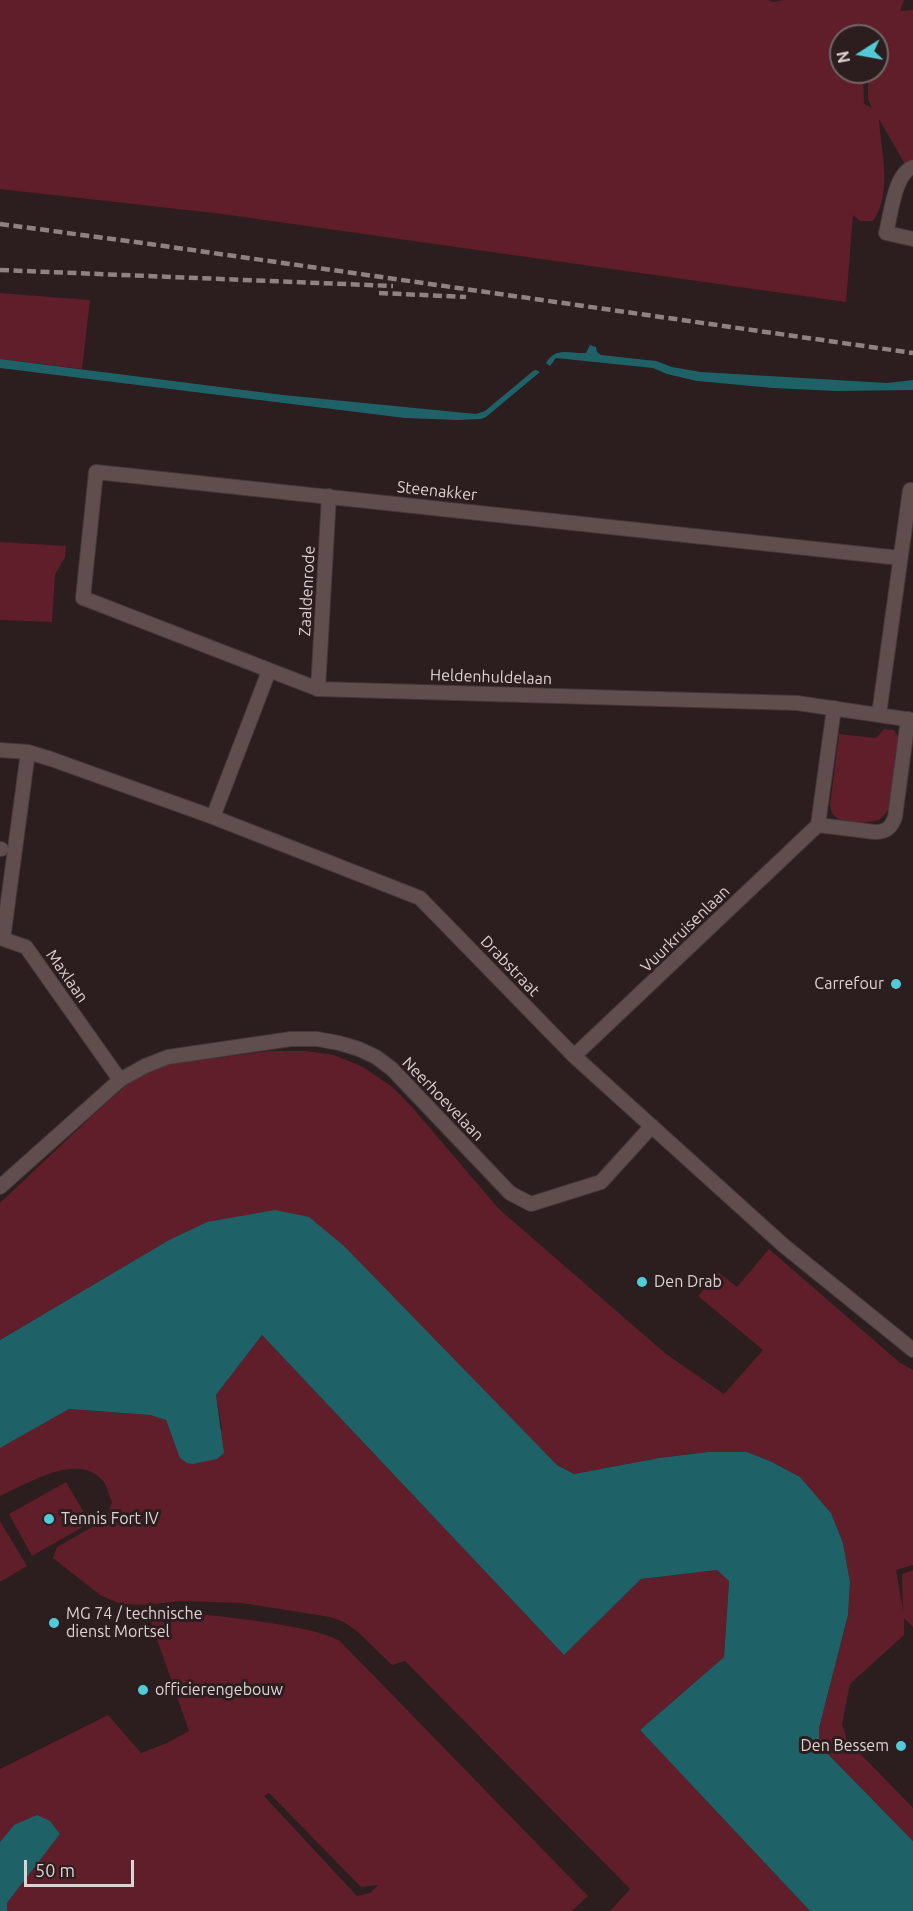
<!DOCTYPE html>
<style>
body{margin:0}
#map{position:relative;width:913px;height:1911px;overflow:hidden;background:#2c1d1e;font-family:Ubuntu,sans-serif}
canvas{display:block}
.north{position:absolute;left:829px;top:24px;width:60px;height:60px;box-sizing:border-box;background:#2c1d1e;border:2px solid #736667;border-radius:50%;rotate:259deg;font-size:16px;font-weight:700;line-height:24px;text-align:center;color:#ded3d4}
.north::after{content:'';display:block;margin:auto;width:21px;height:27px;background:#52cbd7;clip-path:polygon(50% 0,100% 100%,50% 72%,0 100%)}
.scale{position:absolute;left:24px;top:1860px;width:110px;height:27px;box-sizing:border-box;border:3px solid #ded3d4;border-top:0;padding-left:8px;font-size:18px;line-height:21px;white-space:nowrap;color:#ded3d4;-webkit-text-stroke:4px #2c1d1e;paint-order:stroke}
</style>
<div id="map">
<canvas width="913" height="1911"></canvas>
<div class="north">N</div>
<div class="scale">50 m</div>
</div>
<script>
const g = document.querySelector('canvas').getContext('2d');
g.lineJoin = 'round';
function paint(path, color) {
  g.fillStyle = color;
  g.fill(path, 'evenodd');
}
function stroke(path, color, width, dash) {
  g.strokeStyle = color;
  g.lineWidth = width;
  g.lineCap = dash ? 'butt' : 'round';
  g.setLineDash(dash || []);
  g.stroke(path);
}
function write(font, color, halo, rows, align = 'center') {
  g.font = font + ' Ubuntu,sans-serif';
  g.lineWidth = 6;
  g.setLineDash([]);
  g.textBaseline = 'middle';
  g.strokeStyle = halo;
  g.fillStyle = color;
  for (const [text, x, y, turn = 0] of rows) {
    g.save();
    g.translate(x, y);
    g.rotate((+turn || 0) * Math.PI / 180);
    g.textAlign = isNaN(turn) ? turn : align;
    if (halo) g.strokeText(text, 0, 0);
    g.fillText(text, 0, 0);
    g.restore();
  }
}
paint(new Path2D(`
 M0,0H768L774,2L784,0H904L900,11L913,10V160L905,164L879,119C881,152 893,192 873,221H860L853,215L846,302L222,214L0,189ZM841,36H877V72H868V99L872,108L864,104L863,72H841Z
 M0,293L90,300L82,369L0,359Z
 M0,542L66,546L65,557L55,575L52,622L0,620Z
 M884,729L894,730L899,739L889,808C886,812 884,817 880,819C872,824 844,823 837,818C832,815 831,810 830,805L839,734L876,738Z
 M270,1051H306L334,1055L363,1067L391,1086L411,1106L499,1209L666,1354L724,1394L763,1350L698,1296L718,1272L737,1287L769,1249L899,1362L913,1370V1565L896,1570L903,1611L902,1574L913,1570V1627L904,1618V1635L850,1684L842,1724L847,1740L913,1808V1841L819,1745V1728L848,1615L850,1582L843,1543L831,1513L800,1477L772,1462L747,1452H708L659,1458L574,1474L557,1465L455,1361L207,1222L169,1240L0,1340V1203L94,1114L131,1081L149,1070L176,1063Z
 M262,1335L564,1655L641,1579L717,1570L729,1580L724,1657L640,1730L810,1911H610L630,1889L405,1661L392,1665L358,1632L344,1622L330,1617L242,1603L180,1601L146,1605L120,1604L100,1595L53,1558L57,1547L106,1519L112,1502C109,1496 107,1486 103,1481C79,1451 27,1484 0,1496V1448L68,1409L150,1415L166,1420L180,1457L222,1429L216,1395Z
 M66,1482L90,1523L32,1556L9,1514Z
 M0,1521L27,1566L0,1582Z
 M178,1614C212,1614 244,1619 277,1624C299,1628 320,1631 340,1641L588,1896L572,1911H7V1903L60,1834L14,1825L0,1842V1769L108,1715L141,1753L167,1743L189,1731L150,1619ZM269,1793L361,1887L378,1885L370,1893L357,1896L264,1796Z`), '#5f1e29');
paint(new Path2D(`
 M590,345L596,347L597,352L601,355L656,361L672,367L701,372L887,383L913,380V390L836,391L773,388L697,381L667,374L653,368L556,358L550,366L546,363C556,346 570,354 586,353Z
 M0,359L283,395L476,414L485,411L533,371L536,370L540,372L486,417L481,419L458,420L405,418L0,368Z
 M275,1210L309,1217L344,1246L557,1465L574,1474L659,1458L708,1452H747L772,1462L800,1477L831,1513L843,1543L850,1582L848,1615L819,1728V1745L913,1841V1911H810L640,1730L724,1657L729,1581L717,1570L641,1579L564,1655L262,1335L216,1395L224,1453L217,1459L193,1464L187,1463L180,1458L166,1420L150,1415L69,1409L0,1448V1340L169,1240L207,1222Z
 M37,1815L50,1821L60,1834L7,1903V1911H0V1842L14,1825Z`), '#1e6167');
const street = new Path2D(`
 M913,167C894,174 891,215 886,233L913,239
 M900,558L96,472L83,598L318,689L797,703L913,720
 M318,689L329,496
 M879,714L910,490H913
 M0,750L28,752L51,759L213,817L420,898L574,1056L783,1245L913,1350
 M213,817L269,671
 M818,825L875,832C886,832 891,828 895,817L908,719
 M0,849H1
 M3,939L28,752
 M3,939L26,947L120,1080
 M574,1056L818,825L834,708
 M0,1187L120,1080L145,1066L168,1057L291,1039H317L339,1043L359,1049L376,1057L392,1069L510,1193L531,1204L601,1182L652,1126`);
stroke(street, '#443839', 16);
stroke(street, '#604e4f', 14);
stroke(new Path2D(`
 M0,224L150,244L913,353
 M0,270L393,286
 M379,293L466,297`), '#8f8283', 4.5, [9, 4.5]);
for (const [x, y, r, color] of [
 [896,984,6,"#52cbd7"],
 [642,1282,6,"#52cbd7"],
 [49,1519,6,"#52cbd7"],
 [54,1623,6,"#52cbd7"],
 [143,1690,6,"#52cbd7"],
 [901,1746,6,"#52cbd7"]
]) {
  const dot = new Path2D();
  dot.arc(x, y, r, 0, 2 * Math.PI);
  g.fillStyle = color;
  g.fill(dot);
  stroke(dot, '#2c1d1e', 2);
}
write('16px', '#ded3d4', '#2c1d1e', [
 ["Steenakker",437,491,6],
 ["Zaaldenrode",307,591,-87],
 ["Heldenhuldelaan",491,677,2],
 ["Vuurkruisenlaan",685,929,-44],
 ["Drabstraat",510,966,46],
 ["Maxlaan",67,976,55],
 ["Neerhoevelaan",443,1099,46]
]);
write('16px', '#ded3d4', '#2c1d1e', [
 ["Carrefour",884,984,"right"],
 ["Den Drab",654,1282],
 ["Tennis Fort IV",61,1519],
 ["MG 74 / technische",66,1614],
 ["dienst Mortsel",66,1632],
 ["officierengebouw",155,1690],
 ["Den Bessem",889,1746,"right"]
], 'left');
</script>
